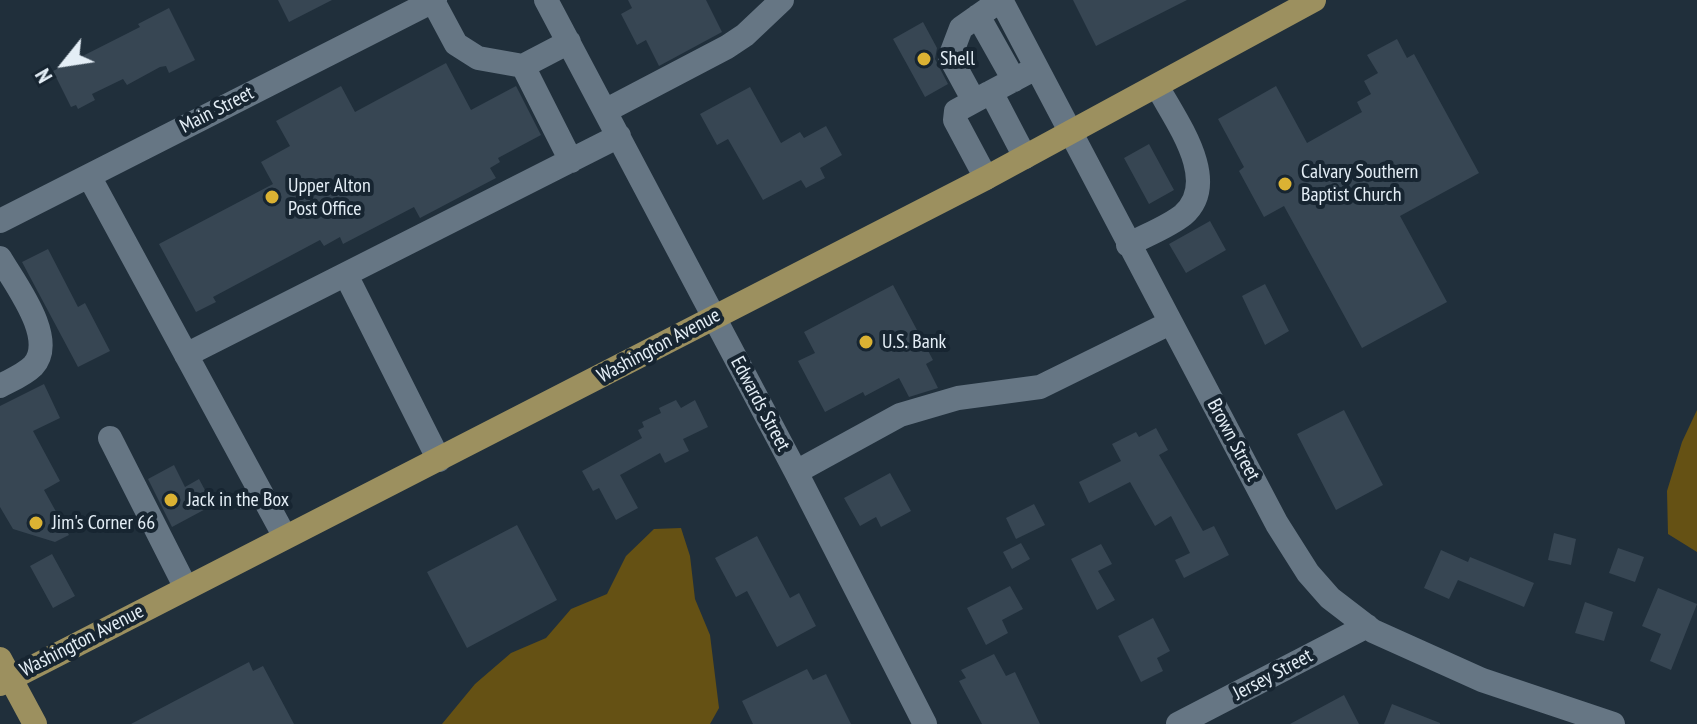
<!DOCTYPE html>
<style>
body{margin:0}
#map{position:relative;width:1697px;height:724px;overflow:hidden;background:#202f3b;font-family:"PT Sans Narrow",sans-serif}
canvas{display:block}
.north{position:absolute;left:24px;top:24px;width:80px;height:80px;-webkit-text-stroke:6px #172531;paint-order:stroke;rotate:240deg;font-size:22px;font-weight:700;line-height:32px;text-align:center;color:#e4eef6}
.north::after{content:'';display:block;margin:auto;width:28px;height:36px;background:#e4eef6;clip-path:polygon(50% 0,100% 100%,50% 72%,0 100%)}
</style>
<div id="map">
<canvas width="1697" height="724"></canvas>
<div class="north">N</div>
</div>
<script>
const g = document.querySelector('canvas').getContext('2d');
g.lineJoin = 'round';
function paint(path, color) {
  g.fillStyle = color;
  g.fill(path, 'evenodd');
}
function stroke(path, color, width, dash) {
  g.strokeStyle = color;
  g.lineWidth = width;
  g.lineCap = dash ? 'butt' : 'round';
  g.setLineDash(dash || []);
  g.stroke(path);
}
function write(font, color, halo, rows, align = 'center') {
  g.font = font + ' "PT Sans Narrow",sans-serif';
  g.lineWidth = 8;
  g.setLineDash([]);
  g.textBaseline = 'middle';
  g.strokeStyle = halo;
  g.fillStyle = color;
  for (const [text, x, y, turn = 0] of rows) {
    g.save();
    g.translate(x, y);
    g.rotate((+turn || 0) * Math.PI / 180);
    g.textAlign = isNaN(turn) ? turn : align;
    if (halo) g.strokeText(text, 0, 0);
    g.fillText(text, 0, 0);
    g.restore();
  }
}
paint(new Path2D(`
 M1697,410V552L1668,534L1667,491L1682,442Z
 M681,528L690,556L695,599L710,635L719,708L710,724H442L475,684L511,653L546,638L571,609L607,594L626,556L654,529Z`), '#655114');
paint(new Path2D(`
 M278,0H332L289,22Z
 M628,0H706L722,32L659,66L646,40L637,45L621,14L632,8Z
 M1073,0H1187L1096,46Z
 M169,8L195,60L169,73L166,66L160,67L127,85L123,79L92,94L95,100L78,109L76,105L71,107L53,71L140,27L138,24Z
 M923,22L937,48L935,59L948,84L925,97L893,39Z
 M1397,39L1407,58L1414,54L1479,173L1400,216L1447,302L1362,348L1284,206L1264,217L1239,171L1244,167L1218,119L1276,86L1307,143L1362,112L1357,102L1371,94L1364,81L1378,73L1367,55Z
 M446,63L471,110L516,86L541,135L498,158L500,162L490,168L496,178L420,218L414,207L343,244L340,237L324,246L320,240L213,297L216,302L196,312L159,244L273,184L261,162L290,146L276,121L341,86L355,112Z
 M750,87L781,143L800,132L804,138L826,126L842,155L820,168L825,178L806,188L801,180L763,200L728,139L717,145L700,114Z
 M1149,144L1174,190L1149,204L1124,158Z
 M1210,221L1226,250L1186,273L1169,244Z
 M48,249L78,307L85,303L110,351L78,367L22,262Z
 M1265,284L1289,331L1265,345L1242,296Z
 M893,285L933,360L926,364L938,388L909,397L899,378L865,396L863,392L825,412L798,361L815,353L804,332Z
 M44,384L60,418L33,431L60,481L44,490L69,535L55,542L13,529L0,507V406Z
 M676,400L681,408L695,400L708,427L683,439L689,451L665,463L660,453L620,475L638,508L616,520L599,488L593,491L582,471L642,438L638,430L644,427L642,422L661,413L659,408Z
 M1344,410L1383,485L1336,510L1297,434Z
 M1156,428L1168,450L1159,455L1203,531L1214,526L1229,555L1184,578L1175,560L1190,553L1171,516L1155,526L1130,482L1089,503L1079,482L1121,461L1112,444L1136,432L1139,437Z
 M174,465L185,487L199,479L213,505L172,527L148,479Z
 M890,473L911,511L881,527L876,517L860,526L844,498Z
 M1034,504L1045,525L1016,539L1006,518Z
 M517,525L557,600L467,648L427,572Z
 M1554,533L1576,539L1571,565L1548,560Z
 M757,536L790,598L799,593L816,626L777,647L747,591L736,597L715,558Z
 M1021,543L1030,559L1012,569L1003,552Z
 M1101,544L1112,564L1098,571L1115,600L1097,610L1071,559Z
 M1618,548L1644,557L1635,582L1609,573Z
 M1441,550L1468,562L1470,557L1534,583L1524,607L1458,580L1449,599L1424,588Z
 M52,554L75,596L53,608L30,566Z
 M1010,586L1023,609L1002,620L1008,633L986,645L967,608Z
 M1658,588L1697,604L1671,670L1650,661L1661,634L1642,626Z
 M1585,602L1613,612L1604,641L1575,633Z
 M1153,618L1170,651L1157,658L1163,671L1141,682L1118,636Z
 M994,654L1006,676L1015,672L1040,724H982L959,681L966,678L961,670Z
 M249,662L253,671L263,666L294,724H131Z
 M807,669L813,680L826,674L851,724H753L742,701Z
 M1344,695L1359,724H1290Z
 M1392,704L1440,723V724H1384Z`), '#374653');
stroke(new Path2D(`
 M546,0L796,472L925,724
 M1001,0L1277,524L1308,573L1330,598L1373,631L1482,680L1613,724
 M433,1L456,44L478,58L523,66L569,42
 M978,16L1014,80
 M523,66L571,161
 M974,101L950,57L961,28L1001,0
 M605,111L727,47L745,35L782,0
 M1025,157L991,92L1036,68
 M89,176L285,537
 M986,178L955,120L956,111L989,93
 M0,221L435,0
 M1128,245C1146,235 1168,227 1183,215C1222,181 1175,120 1157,86
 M0,258C15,284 58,339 33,366C24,375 11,380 0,386
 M346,275L439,460
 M186,355L619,136
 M110,438L186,588
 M796,472L900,415L958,398L1040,387L1170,323
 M1178,724L1367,626`), '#667684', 24);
stroke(new Path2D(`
 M0,659L35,724
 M0,684L986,178L1314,0`), '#9c905f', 24);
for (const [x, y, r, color] of [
 [924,59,8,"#dbb233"],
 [1285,184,8,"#dbb233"],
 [272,197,8,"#dbb233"],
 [866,342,8,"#dbb233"],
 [171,500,8,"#dbb233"],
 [36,523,8,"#dbb233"]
]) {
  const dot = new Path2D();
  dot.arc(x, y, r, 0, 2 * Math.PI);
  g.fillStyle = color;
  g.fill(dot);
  stroke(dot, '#172531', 3);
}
write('20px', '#e4eef6', '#172531', [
 ["Shell",940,59],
 ["Calvary Southern",1301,172],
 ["Baptist Church",1301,195],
 ["Upper Alton",288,186],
 ["Post Office",288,209],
 ["U.S. Bank",882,342],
 ["Jack in the Box",187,500],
 ["Jim's Corner 66",52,523]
], 'left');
write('20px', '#e4eef6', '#172531', [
 ["Main Street",217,110,-27],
 ["Washington Avenue",659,346,-28],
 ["Edwards Street",760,404,62],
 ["Brown Street",1233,440,62],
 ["Washington Avenue",82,641,-27],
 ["Jersey Street",1273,675,-28]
]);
</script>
